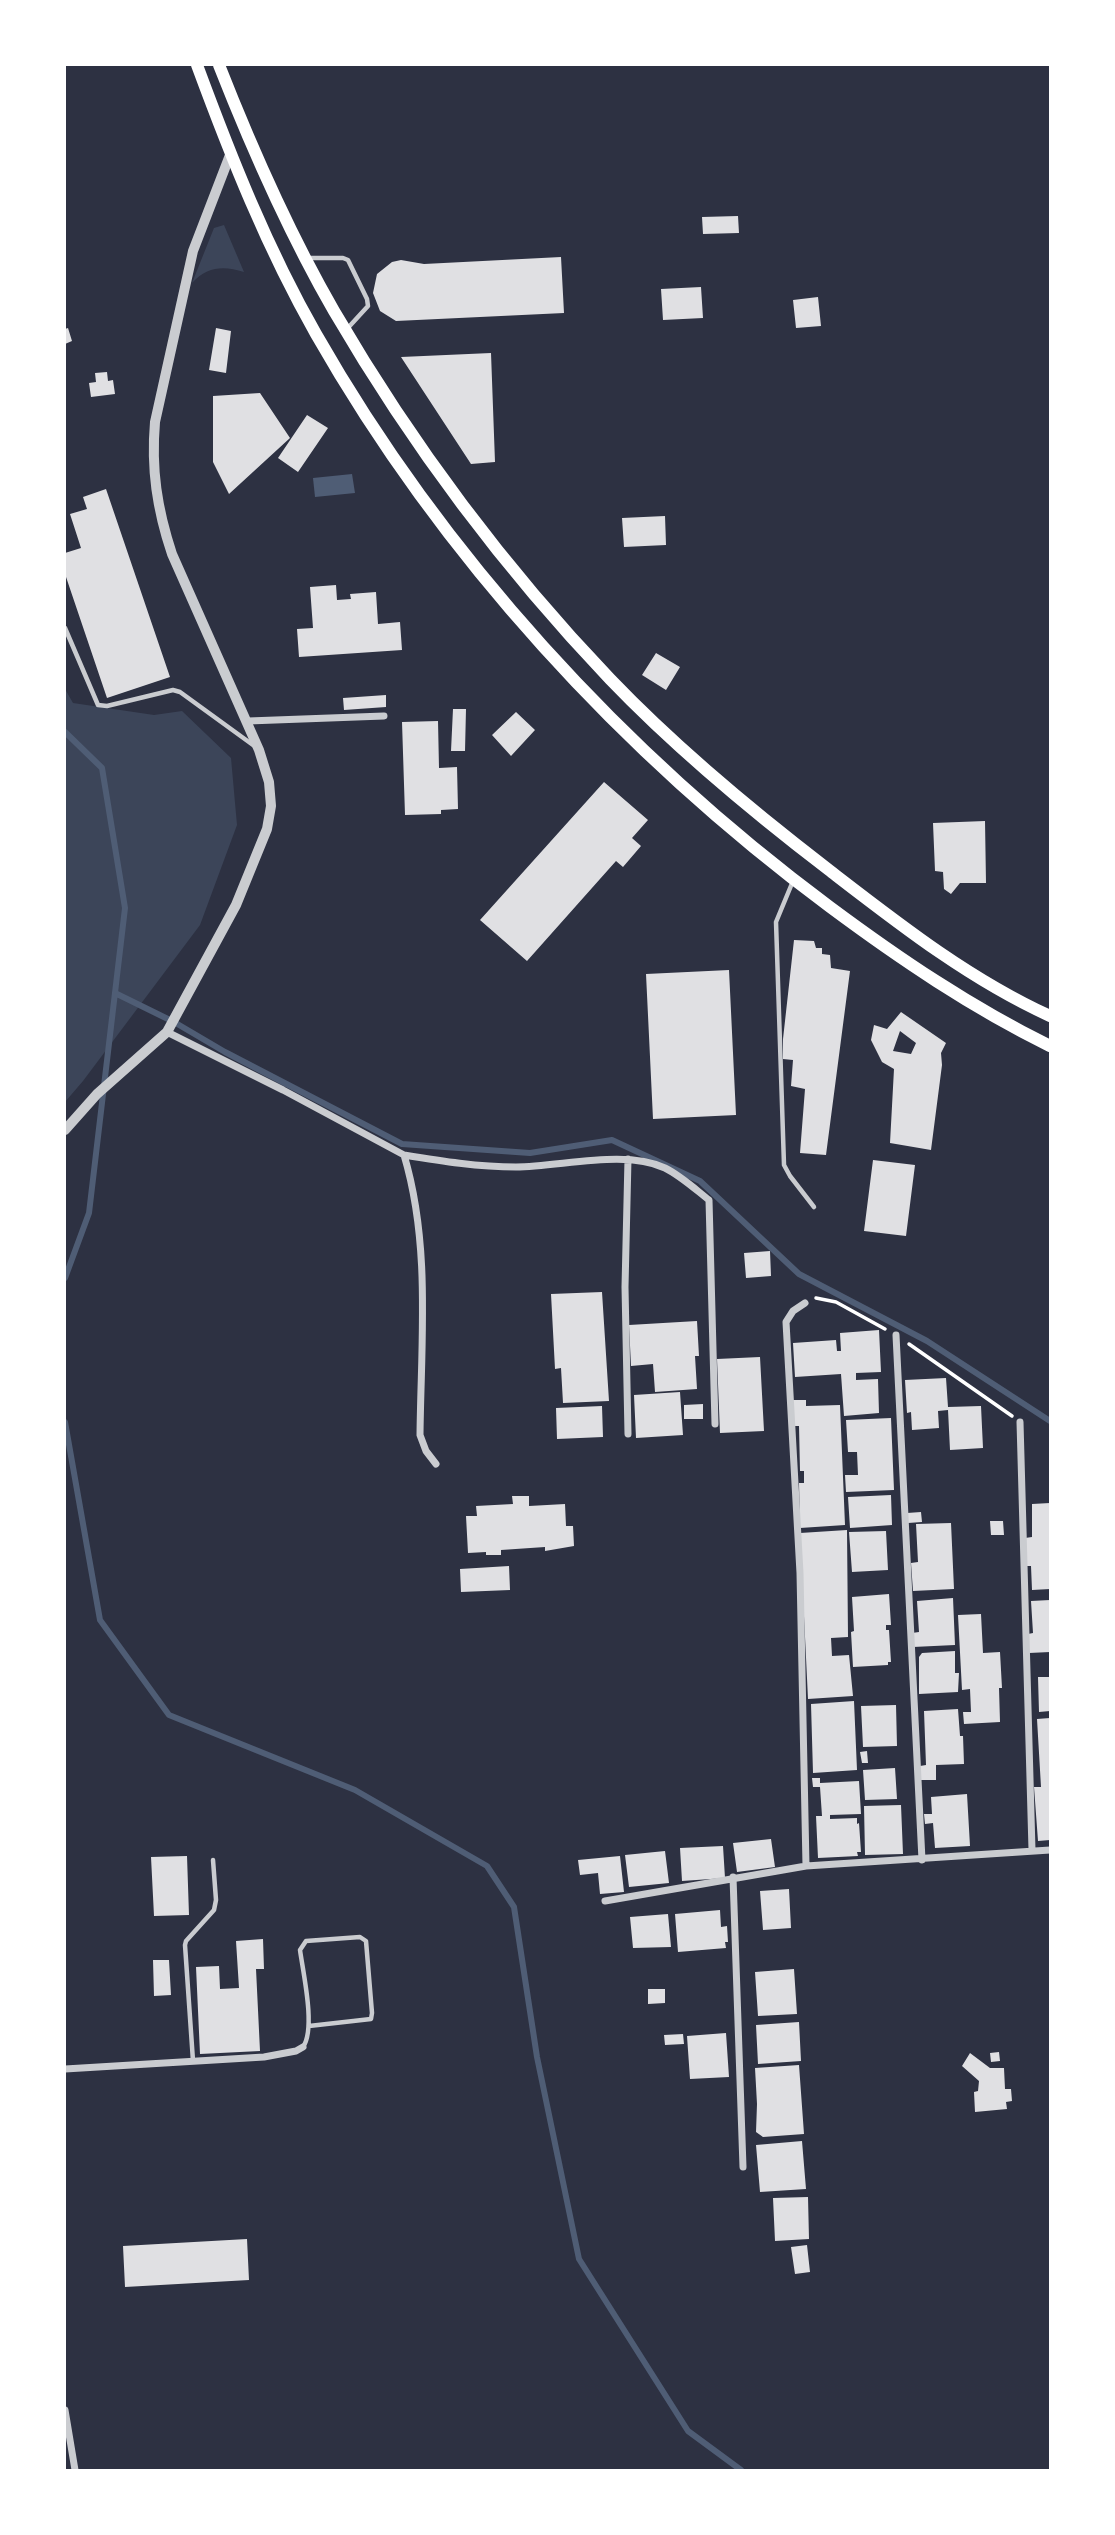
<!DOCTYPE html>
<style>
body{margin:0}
#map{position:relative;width:1115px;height:2535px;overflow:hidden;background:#2d3142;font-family:Manrope,sans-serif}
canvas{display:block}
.frame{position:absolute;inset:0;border:66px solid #fff;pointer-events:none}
</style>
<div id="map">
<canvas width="1115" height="2535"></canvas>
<div class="frame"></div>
</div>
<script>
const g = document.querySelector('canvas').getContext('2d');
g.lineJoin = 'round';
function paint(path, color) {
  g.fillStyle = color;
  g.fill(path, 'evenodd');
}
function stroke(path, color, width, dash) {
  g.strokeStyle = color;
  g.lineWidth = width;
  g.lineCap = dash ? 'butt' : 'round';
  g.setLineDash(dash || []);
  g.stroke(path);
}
paint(new Path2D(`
 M224,225L244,272C224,266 208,266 192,283L214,228Z
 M65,689L73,703L154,715L182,711L231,758L237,825L200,925L83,1081L65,1102Z`), '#3c4559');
paint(new Path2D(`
 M352,474L355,493L315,497L313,478Z`), '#4f5d75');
stroke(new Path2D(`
 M65,732L102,768L125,908L89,1213L65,1278
 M115,993L174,1022L225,1052L402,1144L530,1153L612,1140L700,1181L799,1274L927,1341L1050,1421
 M65,1422L100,1620L169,1715L355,1790L487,1866L514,1907L537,2057L579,2259L688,2431L741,2470`), '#4f5d75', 6);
paint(new Path2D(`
 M738,216L739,233L703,234L702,217Z
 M561,257L564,313L396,321L380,311L373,293L377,274L392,262L401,260L424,264Z
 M701,287L703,318L663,320L661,289Z
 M818,297L821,326L796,328L793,300Z
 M68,328L72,341L65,344V329Z
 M216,328L231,331L226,373L209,370Z
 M491,353L495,462L471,464L401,357Z
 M107,372L108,381L113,380L115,394L91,397L89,383L96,382L95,373Z
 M260,393L290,438L229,494L213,462V396Z
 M307,415L328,428L298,472L278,458Z
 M106,489L170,677L107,698L65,574V553L81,548L70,514L87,509L83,497Z
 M665,516L666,545L624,547L622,518Z
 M336,585L337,600L351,599L350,594L376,592L378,624L400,622L402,650L299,657L297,629L313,628L310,587Z
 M656,653L680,667L666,690L642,675Z
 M386,695V707L344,710L343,698Z
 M453,709H466L465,751H451Z
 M516,712L535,730L511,756L492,735Z
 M438,721L439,768L457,767L458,809L441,810V814L405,815L402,722Z
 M604,782L648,820L632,838L641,846L623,867L616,861L527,961L480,920Z
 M985,821L986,883H960L951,894L944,889L943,872L935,871L933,823Z
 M794,940L814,941L816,948H822V954L830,955L831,968L850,971L826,1155L800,1153L805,1089L791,1086L793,1060L783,1059V1039Z
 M729,970L736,1115L653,1119L646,974Z
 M901,1012L946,1043L941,1053L942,1065L931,1150L890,1143L894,1069L882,1062L871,1040L874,1025L887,1029ZM900,1031L916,1043L911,1054L893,1051Z
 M873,1160L915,1165L906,1236L864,1231Z
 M770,1251L771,1276L746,1278L744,1253Z
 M602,1292L609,1401L563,1403L561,1368L555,1369L551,1294Z
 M697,1321L699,1356H695L697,1389L655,1392L653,1364L631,1366L629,1325Z
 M879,1330L881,1372L856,1373V1380L878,1379L879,1413L844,1416L841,1374L795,1377L793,1343L836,1340L837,1351H841L840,1333Z
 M760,1357L764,1431L720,1433L717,1359Z
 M946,1378L948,1407L981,1406L983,1448L950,1450L948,1410L938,1411L939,1428L912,1430L911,1412L907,1413L905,1380Z
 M680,1392L683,1435L636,1438L634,1395Z
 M793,1400H806V1406L840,1405L845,1525L800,1528L799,1483H804V1471H800L799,1426H794Z
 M703,1404V1419H684V1405Z
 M602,1406L603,1437L557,1439L556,1408Z
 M891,1418L894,1490L846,1492L845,1475H858L857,1452H848L846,1420Z
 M891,1495L892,1525L850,1528L848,1497Z
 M512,1496H529V1506L565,1504L566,1526H573L574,1546L545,1551V1547L501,1550V1555H486V1552L468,1553L466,1516H477L476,1506L513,1504Z
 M1050,1503V1589L1032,1590L1031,1566H1026L1025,1538L1032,1537V1504Z
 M921,1512L922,1522L908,1523L907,1513Z
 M990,1521H1003L1004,1535H991Z
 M951,1523L954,1589L913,1591L911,1563L918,1562L916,1524Z
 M847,1530L848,1637L831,1638L832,1656L849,1655L853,1696L808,1699L800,1533Z
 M886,1531L888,1570L852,1572L849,1532Z
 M509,1566L510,1590L461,1592L460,1569Z
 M889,1594L891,1625H886V1630H889L891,1662H888V1665L853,1667L851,1632L854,1631L852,1597Z
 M953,1598L955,1645L913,1647L912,1633L919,1632L917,1601Z
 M1050,1600V1652L1029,1653L1028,1634L1033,1633L1031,1601Z
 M981,1614L983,1653L1000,1652L1002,1688H999L1000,1722L964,1724L963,1712H971L970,1689L962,1690L958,1615Z
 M955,1651V1673H959L958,1692L919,1694V1657L922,1653Z
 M1038,1677H1050V1711L1039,1712Z
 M854,1701L857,1770L813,1773L811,1704Z
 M896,1705L897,1746L863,1747L861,1706Z
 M958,1709L960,1736H963L964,1764L936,1765V1780H921L920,1766L926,1765L924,1711Z
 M1050,1718V1840L1038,1841L1034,1787H1041L1037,1719Z
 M867,1751L868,1763H862L860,1752Z
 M895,1768L897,1799L865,1800L863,1770Z
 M812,1778H820V1783L859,1781L861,1814L830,1815V1819L857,1818V1824L859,1823L861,1852H857L858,1856L818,1858L816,1816H822L820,1787H813Z
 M967,1794L970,1846L935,1848L933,1823L925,1824L924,1814H932L931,1797Z
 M901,1805L903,1854L865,1855L864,1806Z
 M771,1839L775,1867L737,1872L733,1843Z
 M723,1846L725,1878L682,1881L680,1848Z
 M665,1851L669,1883L629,1887L625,1855Z
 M187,1856L189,1915L154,1916L151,1857Z
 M620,1856L624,1892L600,1894L598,1873L580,1875L578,1860Z
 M789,1889L791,1928L763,1930L760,1891Z
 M720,1910L721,1927L727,1926L728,1942H725L726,1948L678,1952L675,1914Z
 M668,1914L671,1947L633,1948L630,1917Z
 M263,1939L264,1969H256L260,2051L200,2054L196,1967L219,1966L220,1989L239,1988L236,1941Z
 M153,1960H169L171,1995L154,1996Z
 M794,1969L797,2014L758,2016L755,1972Z
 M648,1989H665V2003L648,2004Z
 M799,2022L801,2061L758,2064L756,2025Z
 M726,2033L729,2077L690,2079L687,2036Z
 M683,2034L684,2044L665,2045L664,2035Z
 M999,2052L1000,2061L991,2062L990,2053Z
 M970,2053L990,2068H1004L1005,2089H1011L1012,2101L1006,2102L1007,2109L975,2112L974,2092L978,2091L979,2081L962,2066Z
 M799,2065L804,2134L763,2137L756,2132L757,2104L755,2068Z
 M802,2141L806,2189L760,2192L756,2145Z
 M808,2197L809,2239L775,2241L773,2198Z
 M247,2239L249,2280L125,2287L123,2246Z
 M807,2245L810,2272L795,2274L791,2247Z`), '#e0e0e3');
stroke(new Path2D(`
 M816,1298L836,1302L885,1329
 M909,1344L1012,1416`), '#fff', 3.5);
stroke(new Path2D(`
 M307,258H343L348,260L367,299L368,306L346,330
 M65,628L98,705L107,706L173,690L180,692L253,745
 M793,881L776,922L784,1165L790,1176L814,1207
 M303,2047C316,2029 303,1972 300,1950L306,1941L360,1937L366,1941L372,2013L371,2019L309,2026
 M193,2061L185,1945L186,1941L214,1910L216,1900L213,1860`), '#caccd0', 4.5);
stroke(new Path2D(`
 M248,721L384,716
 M167,1032L283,1090L404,1155C431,1245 421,1342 420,1435L426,1451L436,1464
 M404,1155C441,1161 478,1167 516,1167C561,1167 624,1149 665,1168C681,1176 695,1189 709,1200L715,1424
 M628,1159L625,1287L628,1434
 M805,1303L793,1311L786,1322L800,1573L806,1866
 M896,1335L922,1860
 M1020,1422L1032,1850
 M733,1877L743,2167
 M605,1901L806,1866L1050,1850
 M65,2069L264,2057L296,2051L303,2047
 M65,2410L75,2470`), '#caccd0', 7);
stroke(new Path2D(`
 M65,1130L97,1094L167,1032L236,905L267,829L271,806L269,782L259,750L172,554C157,509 151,469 155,422L193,251L230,155`), '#caccd0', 10);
stroke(new Path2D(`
 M197,65C231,157 267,248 316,334C443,557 624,754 830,907C900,959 971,1007 1050,1046
 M219,65C252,149 289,233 334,311C411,443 504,568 610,679C677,749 752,811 829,870C899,924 969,979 1050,1016`), '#fff', 12);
</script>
